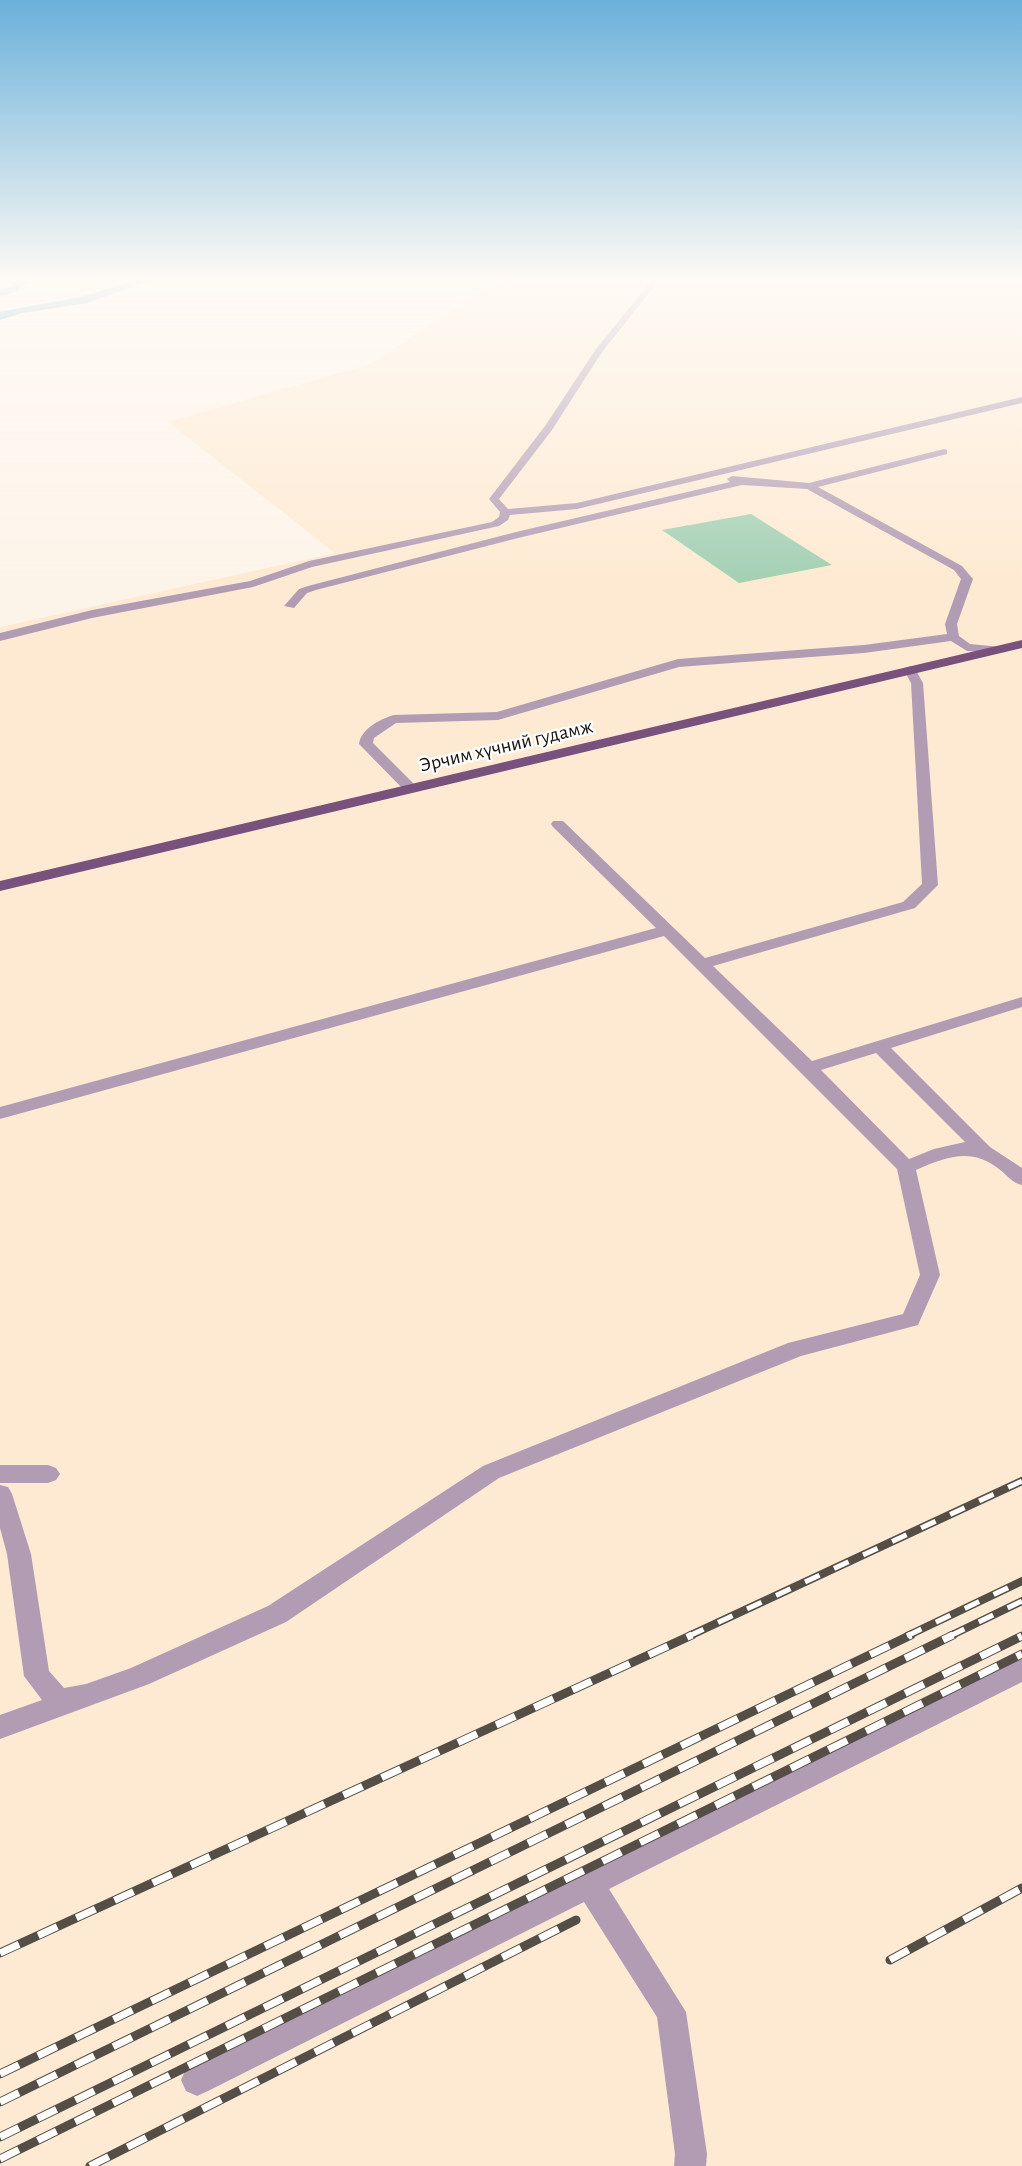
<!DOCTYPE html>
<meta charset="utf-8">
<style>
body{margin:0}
canvas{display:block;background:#fdf4e9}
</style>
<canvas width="1022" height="2166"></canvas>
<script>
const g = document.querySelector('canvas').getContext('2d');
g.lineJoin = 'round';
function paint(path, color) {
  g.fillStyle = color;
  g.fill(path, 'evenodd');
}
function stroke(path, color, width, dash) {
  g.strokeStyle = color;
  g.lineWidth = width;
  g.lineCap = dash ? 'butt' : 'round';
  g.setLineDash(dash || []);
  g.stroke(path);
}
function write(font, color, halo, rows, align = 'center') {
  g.font = font + ' "Alegreya Sans",sans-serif';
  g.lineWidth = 4.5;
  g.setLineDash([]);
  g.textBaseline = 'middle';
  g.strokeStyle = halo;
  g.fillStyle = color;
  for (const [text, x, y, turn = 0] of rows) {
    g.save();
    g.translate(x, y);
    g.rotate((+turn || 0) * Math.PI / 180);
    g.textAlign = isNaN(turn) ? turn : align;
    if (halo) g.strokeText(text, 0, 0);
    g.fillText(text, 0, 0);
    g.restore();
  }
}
paint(new Path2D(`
 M512,279H1022V2166H0V627L335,553L168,422L371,364L477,293Z`), '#feead2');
paint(new Path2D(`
 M751,514L832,565L739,583L662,530Z`), '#a3d0b3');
paint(new Path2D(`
 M18,279H30L16,292L0,296V290L8,288Z
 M138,279H155L87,303L22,313L0,320V312L3,311L81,297Z`), '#4dacc5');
paint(new Path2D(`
 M653,279H660L602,352L552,430L499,499L508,509L577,503L1022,397V403L577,509L510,515L508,520L499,526L312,567L253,587L92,618L0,641V633L92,610L250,581L309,561L492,522L499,517L500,512L489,499L545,426L596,349Z
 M944,449L947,450V454L818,487L962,566L973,579L957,624L959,636L970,644L1001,647V653L967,651L951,641L864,653L679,667L498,720L396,723L374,738L373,743L415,785V791H405L359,744C361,729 380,719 394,715L497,712L678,659L864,645L947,634L945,624L961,579L954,570L807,489L742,485L518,538L316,590L307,593L294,608L284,606L299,589L308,586L516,532L730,482L727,479L732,476L809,483Z
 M910,666L914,667L923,683L938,885L915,908L713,966L812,1061L1022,997V1007L891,1048L990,1147L1022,1168V1185C1012,1183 1007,1175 999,1169C971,1147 946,1157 916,1170L940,1275L918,1325L801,1356L499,1478L286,1622L149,1684L0,1739V1715L42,1700L24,1676L7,1554L0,1528V1485L8,1487L12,1494L31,1554L49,1671L64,1688L86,1684L131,1668L268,1606L483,1466L788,1343L903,1314L920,1275L897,1169L664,936L0,1119V1107L656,928L553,827L551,824L553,821H563L705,958L903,902L922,884L911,683L904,670ZM876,1053L965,1142L934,1149L909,1159L821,1070Z
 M0,1465H48L56,1468L60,1474L56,1480L48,1483H0Z
 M1022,1658V1682L609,1889L686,2012L707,2154L706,2166H674L675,2154L657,2017L584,1902L208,2091L197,2096L186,2091L181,2080L186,2069Z`), '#b29cb4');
paint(new Path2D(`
 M1022,640V648L0,891V881Z`), '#78527d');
const railFar1 = new Path2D(`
 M689,1636L1022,1481
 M907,1636L1022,1581
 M950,1636L1022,1601`);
const rail = new Path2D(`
 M0,1953L692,1635
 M890,1960L1022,1888
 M0,2074L911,1635
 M0,2102L953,1635
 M0,2137L1022,1636
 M0,2159L1022,1654
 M90,2166L576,1920`);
stroke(railFar1, '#544e47', 8);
stroke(rail, '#544e47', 9);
stroke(railFar1, '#fff', 5, [16]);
stroke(rail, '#fff', 7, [21]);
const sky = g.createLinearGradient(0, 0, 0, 583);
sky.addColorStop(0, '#6ab1da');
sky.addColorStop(0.48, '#fefaf5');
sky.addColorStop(1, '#fefaf500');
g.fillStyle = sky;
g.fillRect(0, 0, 1022, 583);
write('20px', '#18130d', '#fff', [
 ["Эрчим хүчний гудамж",506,746,-13]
]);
</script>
